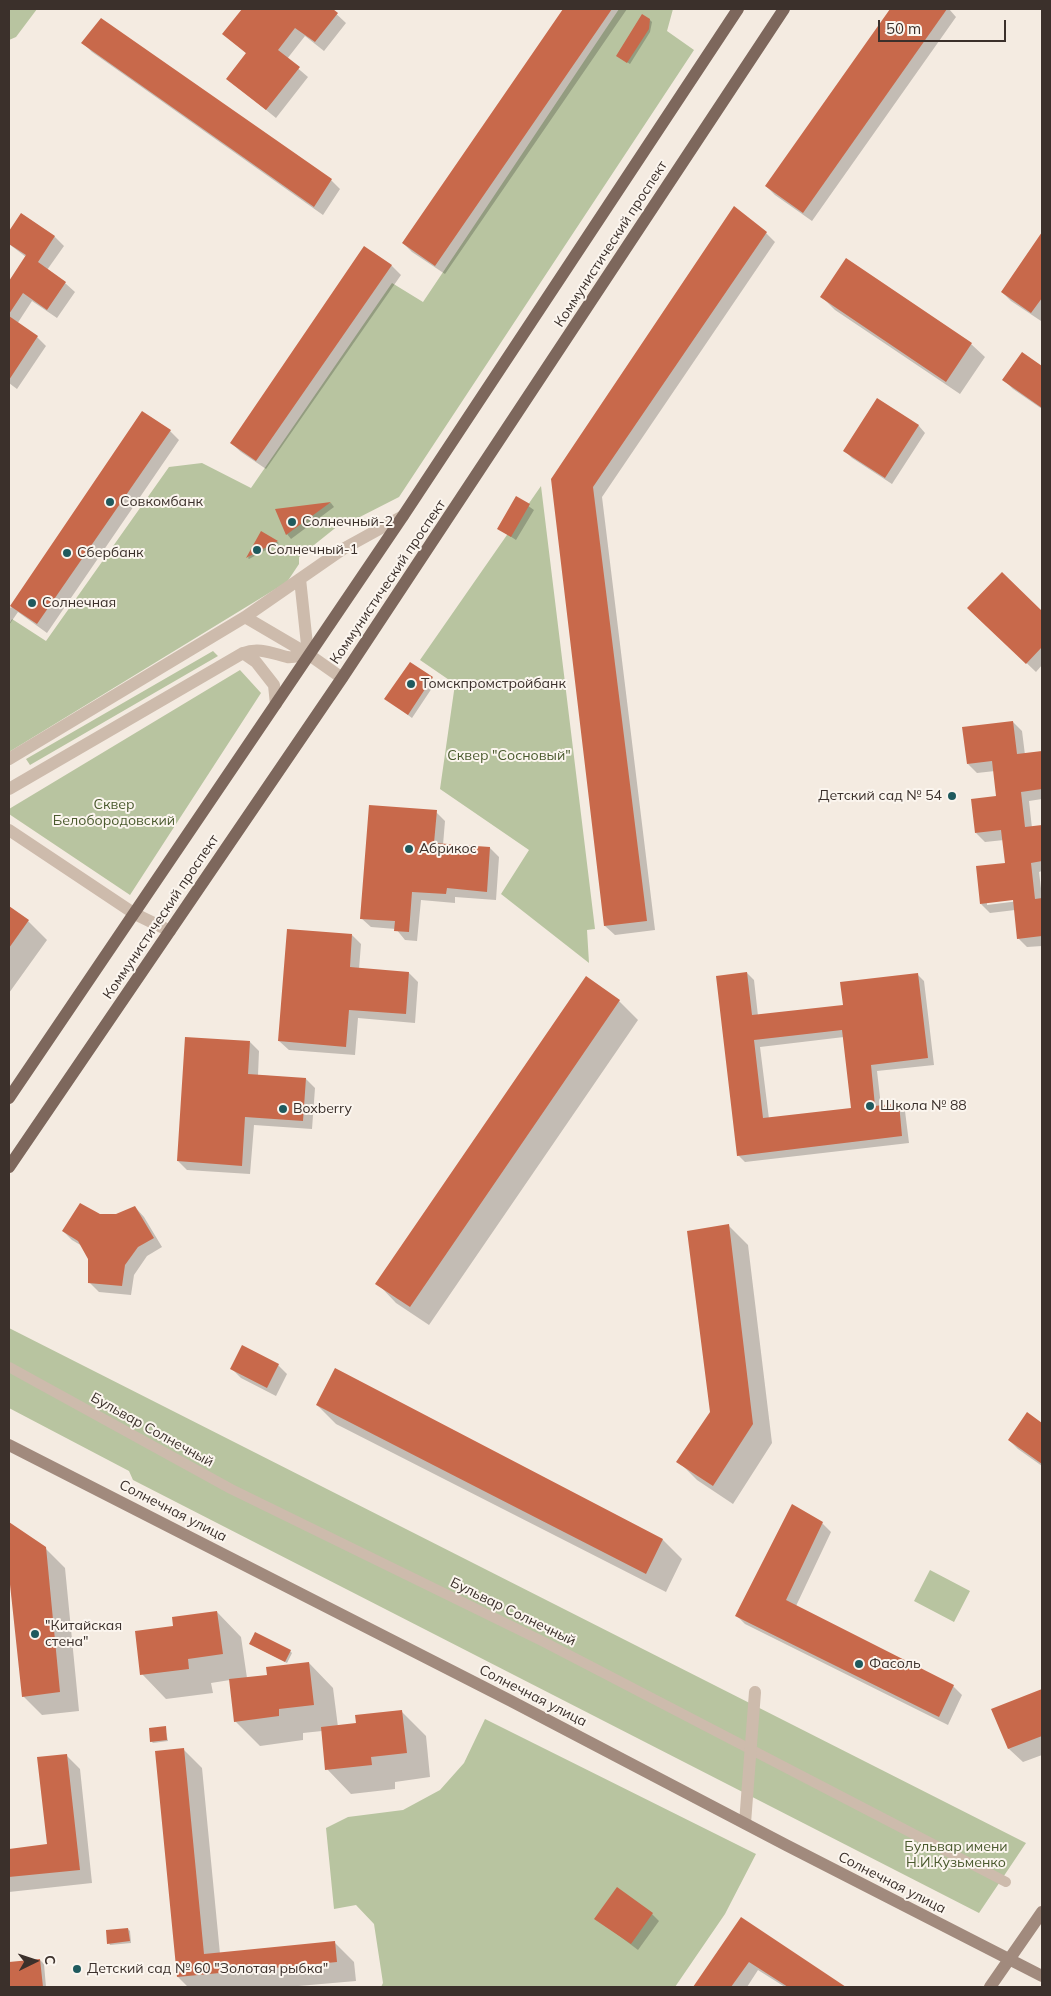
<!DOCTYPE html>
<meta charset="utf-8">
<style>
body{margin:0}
#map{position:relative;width:1051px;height:1996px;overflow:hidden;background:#f4ebe1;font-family:Mulish,sans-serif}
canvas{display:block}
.frame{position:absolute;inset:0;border:10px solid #3b302b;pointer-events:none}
.north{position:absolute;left:10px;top:1936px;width:50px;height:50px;-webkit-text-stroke:4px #fbf5ee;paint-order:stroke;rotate:86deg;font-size:14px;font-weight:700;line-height:20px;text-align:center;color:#3b302b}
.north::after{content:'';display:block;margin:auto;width:18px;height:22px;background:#3b302b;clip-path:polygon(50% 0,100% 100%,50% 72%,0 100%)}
.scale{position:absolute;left:878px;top:20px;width:128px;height:22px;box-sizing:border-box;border:2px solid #3b302b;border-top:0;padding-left:6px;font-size:15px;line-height:18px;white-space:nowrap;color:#3b302b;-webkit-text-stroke:4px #fbf5ee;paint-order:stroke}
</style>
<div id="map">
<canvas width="1051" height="1996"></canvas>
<div class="frame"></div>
<div class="north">С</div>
<div class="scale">50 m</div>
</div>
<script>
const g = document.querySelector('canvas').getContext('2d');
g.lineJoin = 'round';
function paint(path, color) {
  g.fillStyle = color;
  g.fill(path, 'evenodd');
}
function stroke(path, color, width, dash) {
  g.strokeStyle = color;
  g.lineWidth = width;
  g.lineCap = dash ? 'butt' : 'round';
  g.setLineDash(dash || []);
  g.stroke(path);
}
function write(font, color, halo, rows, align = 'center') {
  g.font = font + ' Mulish,sans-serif';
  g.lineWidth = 4;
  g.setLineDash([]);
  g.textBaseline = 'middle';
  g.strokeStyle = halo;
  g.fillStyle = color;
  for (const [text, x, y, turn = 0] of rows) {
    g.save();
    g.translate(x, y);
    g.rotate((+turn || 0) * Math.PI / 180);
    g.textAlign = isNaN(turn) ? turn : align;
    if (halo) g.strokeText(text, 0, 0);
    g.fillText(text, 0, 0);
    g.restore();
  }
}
paint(new Path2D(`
 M9,9H37L16,37L9,40Z
 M619,9H673L667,31L694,50L399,497L350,522L344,521L299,557V564L287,582L9,752V624L12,619L46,641L169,467L202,463L251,488L392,283L423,302Z
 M541,486L595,929L587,930L589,963L501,894L529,850L440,789L455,684L420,660Z
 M213,651L218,656L30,765L26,759Z
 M240,670L261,693L130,895L9,814V809Z
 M9,1328L1026,1843L979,1913L133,1480L129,1471L9,1408Z
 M930,1570L970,1591L954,1622L914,1601Z
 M485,1719L756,1854L725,1914L675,1987H381L383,1983L374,1924L356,1905L334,1909L326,1828L348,1817L403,1810L440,1790L464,1763Z`), '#b8c4a0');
paint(new Path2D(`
 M243,9L267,10L269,9H331L346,23L324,51L305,36L287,59L308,77L276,118L228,79L247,54L224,34Z
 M564,9H627L445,274L412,252L403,243Z
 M892,9H949L956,17L812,221L775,195L766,186Z
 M650,20L652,22L650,32L630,64L619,57Z
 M83,43L331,180L340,189L323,215L92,52Z
 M22,214L55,237L64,246L47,270L65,283L75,292L57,318L32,301L17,324L37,337L46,346L17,389L9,383V282L26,257L9,244V233Z
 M766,233L775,242L602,497L655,930L615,935L605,926L552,479Z
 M1042,234V320L1041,321L1011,301L1002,292Z
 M364,247L392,266L401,275L266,469L241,452L231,443Z
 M821,296L971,344L985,357L960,394L835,310Z
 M1022,354L1042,368V409L1013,389L1004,380Z
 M878,400L919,426L925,433L892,484L852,458L845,451Z
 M142,412L170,431L179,440L47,633L18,612L9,625V606L11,608Z
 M517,498L534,510L516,540L499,529Z
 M331,503L334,507L291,539L287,534L277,510Z
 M262,533L279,543L249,559L248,558Z
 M1002,573L1042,613V665L1036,672L969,608Z
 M432,678L436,682L412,718L386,699Z
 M1013,722L1022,731L1025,755L1042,753V799L1029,801L1032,828L1042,827V871L1039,872L1042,897V946L1027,947L1018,938L1015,910L990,913L981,904L1006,864L1004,840L985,842L976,833L998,797L995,771L977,773L968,764ZM1019,899V901L987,905V902Z
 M436,812L445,821L443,845L490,848L499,857L496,900L455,897V903L421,900L417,941L405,940L396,929L371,927L361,918Z
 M9,908L28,921L47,940L9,993Z
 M352,935L361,944L359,969L409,973L418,982L415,1023L358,1018L355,1055L289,1050L279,1041Z
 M747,973L754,980L758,1016L844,1006L917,974L924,981L934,1065L877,1071L881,1106L898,1104L905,1111L909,1143L745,1162L738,1155ZM844,1037L852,1109L769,1119L760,1047Z
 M619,1001L638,1020L429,1325L396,1303L377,1283Z
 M250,1042L259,1051L258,1075L306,1079L315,1088L312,1129L254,1125L250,1174L187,1170L178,1161Z
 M135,1207L144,1217L162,1247L147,1256L134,1275L131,1295L99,1292L89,1282L90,1259L82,1246L72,1240L63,1231L99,1215H116Z
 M729,1226L748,1245L772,1443L733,1504L697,1480L678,1461L712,1412Z
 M278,1365L287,1374L276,1396L241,1378L232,1369Z
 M317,1405L663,1540L682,1559L666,1592L336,1424Z
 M1027,1414L1042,1424V1466L1018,1449L1009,1440Z
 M9,1523L45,1548L65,1568L79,1711L42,1715L23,1696L10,1580L9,1578Z
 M822,1523L831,1532L796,1606L953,1686L962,1695L948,1725L745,1624L736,1615Z
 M217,1612L241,1637L247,1678L268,1676L309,1663L333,1688L338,1727L357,1724L401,1711L426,1736L430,1777L395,1782V1789L351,1794L327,1769L322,1731L303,1733V1740L260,1746L235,1721L230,1680L211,1683L213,1693L166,1699L142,1674L174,1627Z
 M250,1644L290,1651L292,1653L287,1663Z
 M1042,1691V1755L1023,1762L1009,1749L992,1710Z
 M165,1728L168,1741L153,1743L151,1741Z
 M183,1749L202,1768L220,1954L335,1943L354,1962L356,1981L287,1987H188L178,1977Z
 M66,1755L80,1769L92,1883L9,1892V1850L48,1846Z
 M652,1914L659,1921L638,1950L596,1918Z
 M741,1919L844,1987H785L758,1970L747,1987H695Z
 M128,1929L130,1931L131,1943L110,1945L109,1943Z
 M40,1960L44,1964L46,1987H9V1964Z`), '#0003');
paint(new Path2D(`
 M242,9H333L338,13L315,42L295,28L278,50L300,67L266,110L226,79L246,53L222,34Z
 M563,9H612L435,266L402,243Z
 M890,9H947L803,213L765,186Z
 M642,14L650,19L649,29L627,63L616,56Z
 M101,18L332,179L314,207L81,43Z
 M734,206L767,232L593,487L647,921L604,926L551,479Z
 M21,213L55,236L38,262L66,282L47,310L23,293L9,314V281L26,255L9,244V231Z
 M1042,232V298L1031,313L1001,292Z
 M364,246L392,265L256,461L230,443Z
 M846,258L972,343L946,382L820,297Z
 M9,316L38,336L9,380Z
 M1022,352L1042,366V408L1002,380Z
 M877,398L919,425L885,478L843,451Z
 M142,411L171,430L37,624L10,606Z
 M516,496L530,504L511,537L497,529Z
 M331,502L286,535L275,509Z
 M261,531L278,541L246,558Z
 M1002,572L1042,611V647L1026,664L967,608Z
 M410,662L433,677L408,715L384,699Z
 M1013,721L1017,754L1042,751V789L1021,792L1025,827L1042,825V861L1031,863L1035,899L1042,898V936L1017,939L1013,900L980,904L976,866L1005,863L1001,830L975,833L971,799L996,796L992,761L967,764L962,727Z
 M369,805L437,810L434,843L490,847L487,892L447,888L446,894L412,892L409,932L394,931L395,921L360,919Z
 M9,906L29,920L9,948Z
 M287,929L352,934L350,967L409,972L406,1014L349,1010L346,1047L278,1041Z
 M747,972L752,1015L843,1005L840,982L918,973L928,1058L871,1065L875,1106L899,1103L902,1136L737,1156L716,976ZM842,1030L851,1108L763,1118L754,1040Z
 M586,976L620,1000L410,1307L375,1284Z
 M185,1037L250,1041L248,1074L306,1078L303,1121L245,1117L242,1166L177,1161Z
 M80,1203L100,1214H116L135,1206L154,1238L138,1247L125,1265L122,1286L88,1283V1259L78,1241L62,1231Z
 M729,1224L753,1424L713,1486L676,1462L710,1412L687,1231Z
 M242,1345L279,1364L267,1388L230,1369Z
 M335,1368L663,1539L646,1574L316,1405Z
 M1027,1412L1042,1423V1464L1008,1440Z
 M792,1504L823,1522L786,1600L954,1685L939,1717L735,1616Z
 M9,1522L46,1547L60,1692L22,1697L9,1575Z
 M217,1611L223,1654L188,1659L189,1669L140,1675L135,1631L173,1626L172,1617Z
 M255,1632L291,1650L285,1662L249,1644Z
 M309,1662L314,1705L279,1709V1716L234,1722L229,1679L267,1675L266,1667Z
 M1042,1689V1736L1008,1749L991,1709Z
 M402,1710L407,1753L371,1757L372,1765L325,1770L321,1727L356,1723L355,1715Z
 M166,1726L167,1740L150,1742L149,1728Z
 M184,1748L204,1954L335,1941L337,1962L177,1977L155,1751Z
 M67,1754L80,1870L9,1877V1849L47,1844L37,1757Z
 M617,1887L653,1913L631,1944L594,1919Z
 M741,1917L846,1987H788L749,1962L731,1987H693Z
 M128,1928L130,1941L107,1944L106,1930Z
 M40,1959L43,1987H9V1962Z`), '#c8694b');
stroke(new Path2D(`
 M9,1367L231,1489L544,1642L1006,1882`), '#cdbbac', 10);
stroke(new Path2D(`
 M745,1823L755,1692`), '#cdbbac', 12);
stroke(new Path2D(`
 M300,579L308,654
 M245,617L308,654L342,678
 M243,653L256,662L274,685L276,704
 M9,759L245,617L343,549L403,516
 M9,789L243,653C259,647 271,653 287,657C293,658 301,655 308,654
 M9,830L135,914L170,931`), '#cdbbac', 12);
stroke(new Path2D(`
 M9,1445L511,1701L786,1845L1042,1976
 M990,1987L1042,1912`), '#a18a7d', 12);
stroke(new Path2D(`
 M9,1098L403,516L738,9
 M9,1167L342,678L784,9`), '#7d675c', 12);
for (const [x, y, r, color] of [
 [110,502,5,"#1f5a5e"],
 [292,522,5,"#1f5a5e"],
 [257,550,5,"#1f5a5e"],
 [67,553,5,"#1f5a5e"],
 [32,603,5,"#1f5a5e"],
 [411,684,5,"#1f5a5e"],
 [952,796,5,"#1f5a5e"],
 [409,849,5,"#1f5a5e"],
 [870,1106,5,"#1f5a5e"],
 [283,1109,5,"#1f5a5e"],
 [35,1634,5,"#1f5a5e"],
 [859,1664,5,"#1f5a5e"],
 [77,1969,5,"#1f5a5e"]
]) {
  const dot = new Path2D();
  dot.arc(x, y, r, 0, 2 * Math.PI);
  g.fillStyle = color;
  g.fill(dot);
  stroke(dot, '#fbf5ee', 2);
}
write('14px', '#3b302b', '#fbf5ee', [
 ["Коммунистический проспект",611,244,-57],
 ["Коммунистический проспект",388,582,-56],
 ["Коммунистический проспект",161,917,-56],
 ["Бульвар Солнечный",152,1430,29],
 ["Солнечная улица",173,1511,27],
 ["Бульвар Солнечный",513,1612,26],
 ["Солнечная улица",533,1696,27],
 ["Солнечная улица",892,1883,27]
]);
write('14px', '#3b302b', '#fbf5ee', [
 ["Совкомбанк",120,502],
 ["Солнечный-2",302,522],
 ["Солнечный-1",267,550],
 ["Сбербанк",77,553],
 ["Солнечная",42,603],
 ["Томскпромстройбанк",421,684],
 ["Детский сад № 54",942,796,"right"],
 ["Абрикос",419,849],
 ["Школа № 88",880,1106],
 ["Boxberry",293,1109],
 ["\"Китайская",45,1626],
 ["стена\"",45,1642],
 ["Фасоль",869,1664],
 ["Детский сад № 60 \"Золотая рыбка\"",87,1969]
], 'left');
write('14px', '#4a5a2e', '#fbf5ee', [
 ["Сквер \"Сосновый\"",509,756],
 ["Сквер",114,805],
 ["Белобородовский",114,821],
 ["Бульвар имени",956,1847],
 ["Н.И.Кузьменко",956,1863]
]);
</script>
